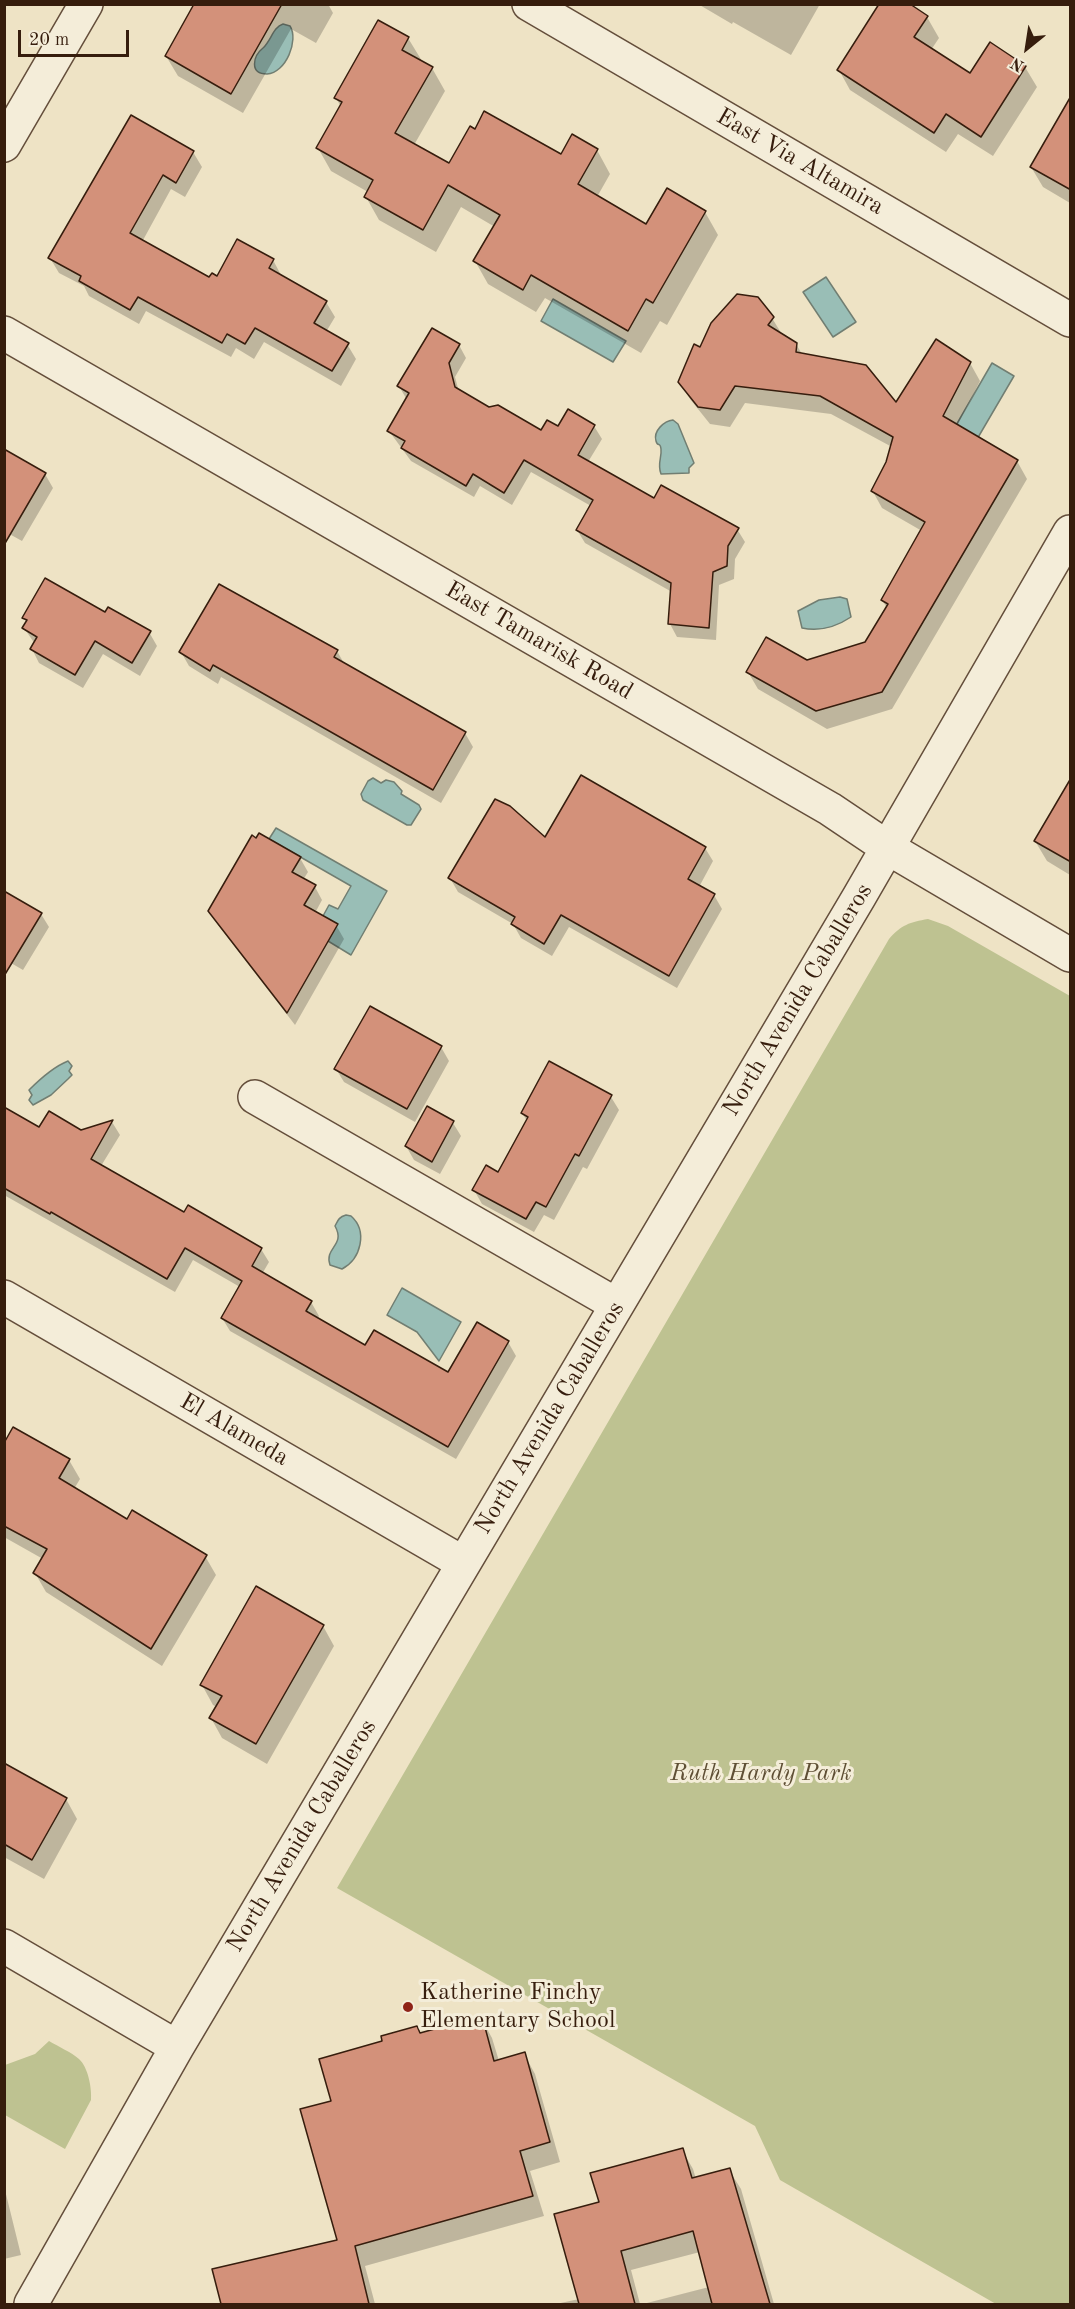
<!DOCTYPE html>
<style>
body{margin:0}
#map{position:relative;width:1075px;height:2309px;overflow:hidden;background:#eee3c5;font-family:"Old Standard TT",serif}
canvas{display:block}
.frame{position:absolute;inset:0;border:6px solid #361d0d;pointer-events:none}
.north{position:absolute;left:997px;top:18px;width:60px;height:60px;-webkit-text-stroke:4px #f4edd9;paint-order:stroke;rotate:210deg;font-size:16px;font-weight:700;line-height:24px;text-align:center;color:#361d0d}
.north::after{content:'';display:block;margin:auto;width:21px;height:27px;background:#361d0d;clip-path:polygon(50% 0,100% 100%,50% 72%,0 100%)}
.scale{position:absolute;left:18px;top:30px;width:111px;height:27px;box-sizing:border-box;border:3px solid #361d0d;border-top:0;padding-left:8px;font-size:18px;line-height:21px;white-space:nowrap;color:#361d0d;-webkit-text-stroke:4px #f4edd9;paint-order:stroke}
</style>
<div id="map">
<canvas width="1075" height="2309"></canvas>
<div class="frame"></div>
<div class="north">N</div>
<div class="scale">20 m</div>
</div>
<script>
const g = document.querySelector('canvas').getContext('2d');
g.lineJoin = 'round';
function paint(path, color) {
  g.fillStyle = color;
  g.fill(path, 'evenodd');
}
function stroke(path, color, width, dash) {
  g.strokeStyle = color;
  g.lineWidth = width;
  g.lineCap = dash ? 'butt' : 'round';
  g.setLineDash(dash || []);
  g.stroke(path);
}
function write(font, color, halo, rows, align = 'center') {
  g.font = font + ' "Old Standard TT",serif';
  g.lineWidth = 6;
  g.setLineDash([]);
  g.textBaseline = 'middle';
  g.strokeStyle = halo;
  g.fillStyle = color;
  for (const [text, x, y, turn = 0] of rows) {
    g.save();
    g.translate(x, y);
    g.rotate((+turn || 0) * Math.PI / 180);
    g.textAlign = isNaN(turn) ? turn : align;
    if (halo) g.strokeText(text, 0, 0);
    g.fillText(text, 0, 0);
    g.restore();
  }
}
paint(new Path2D(`
 M928,919L948,926L1070,996V2304H996L780,2180L755,2126L337,1888L889,939C901,925 910,922 928,919Z
 M49,2041C59,2047 71,2052 79,2059C88,2067 92,2088 91,2100L65,2149L5,2115V2065L35,2054Z`), '#bec291');
const water = new Path2D(`
 M283,24L290,26C299,40 286,73 267,74C249,74 253,56 263,48C271,41 273,27 283,24Z
 M826,277L856,322L833,337L803,292Z
 M553,299L626,341L613,362L541,321Z
 M992,363L1014,376L973,446L951,434Z
 M673,420L678,424L694,463L689,468V473L661,474C657,463 662,458 661,449C660,441 658,448 656,441C653,431 664,421 673,420Z
 M840,597L847,599L851,617C836,627 821,632 802,628L798,611L819,600Z
 M373,778L381,783L386,780L394,782L402,791L401,794L419,805L421,809L411,825H407L363,800L361,794L368,781Z
 M276,828L387,891L351,955L328,941L323,916L329,905L338,909L351,886L269,839Z
 M68,1061L72,1066L69,1071L72,1075L68,1079L51,1095L33,1105L29,1100L32,1095L29,1090C40,1079 53,1067 68,1061Z
 M346,1215L351,1216C368,1231 361,1259 342,1269L330,1265C324,1247 346,1246 335,1226C338,1220 339,1217 346,1215Z
 M402,1288L461,1322L439,1361L417,1332L387,1315Z`);
paint(water, '#99beb6');
stroke(water, '#717e72', 1.5);
paint(new Path2D(`
 M196,4H328L333,13L316,43L291,29L243,113L178,76L166,56Z
 M698,4H820L791,55L733,22L732,24Z
 M907,4L927,17L939,38L931,50L970,75L1025,67L1037,87L993,156L958,134L946,152L850,90L839,70Z
 M408,38L422,61L432,68L445,91L414,145L449,165L562,156L597,150L610,174L597,197L647,226L705,212L718,235L667,325L660,321L641,353L545,298L536,312L488,284L475,261L495,227L461,207L436,252L379,220L366,197L368,192L331,171L318,148L341,107L336,98Z
 M1070,99V203L1043,187L1031,167Z
 M193,152L202,167L185,197L171,189L142,242L210,279L273,260L281,275L326,302L335,317L326,332L347,344L356,359L341,386L264,342L254,359L236,348L231,357L146,311L139,324L89,296L84,286L59,273L50,258Z
 M772,318L783,336L796,344L802,354L896,405L970,363L980,381L957,426L1017,461L1027,479L892,709L827,729L758,689L748,672L807,661L866,644L887,608L882,600L922,531L882,508L872,490L887,463L892,447L831,414L745,403L730,427L710,424L690,399L679,381L701,349Z
 M459,345L466,358L455,377L459,392L489,409L542,432L559,428L594,426L602,439L588,462L655,500L737,529L745,542L735,559L734,579L719,585L716,640L677,637L670,624L672,592L585,543L577,530L591,506L531,472L512,505L480,486L474,497L411,461L389,431L407,400L399,386Z
 M45,474L53,488L22,541L4,531Z
 M105,614L149,632L157,646L140,676L103,654L83,688L39,663L32,649L35,644L24,628L27,623L24,618Z
 M337,651L345,665L465,733L473,747L441,803L221,677L218,684L189,666L181,652Z
 M1070,781V875L1047,861L1035,841Z
 M257,840L300,858L308,872L303,880L315,887L322,900L315,913L336,925L344,939L295,1025L218,925L210,911Z
 M545,840L705,848L713,861L699,887L714,895L722,909L677,988L569,927L552,956L521,938L513,924L458,892L450,878Z
 M41,914L49,927L23,970L4,959Z
 M441,1047L449,1061L415,1122L344,1082L336,1069Z
 M611,1097L619,1110L587,1169L583,1167L554,1220L544,1215L534,1232L482,1204L474,1190L499,1174L527,1121L522,1113Z
 M4,1109L40,1129L81,1131L112,1122L120,1135L101,1166L185,1214L261,1249L269,1262L262,1274L311,1302L319,1316L317,1319L366,1347L448,1374L508,1342L516,1356L456,1459L230,1331L222,1318L240,1287L193,1260L175,1292L4,1195Z
 M453,1123L461,1136L440,1174L414,1160L406,1146Z
 M4,1440L69,1460L80,1479L74,1489L128,1521L205,1556L216,1575L162,1666L46,1592L35,1573L43,1559L4,1537Z
 M323,1626L334,1646L267,1764L222,1738L211,1718L217,1707L213,1705L202,1685Z
 M4,1765L66,1799L77,1819L44,1879L4,1857Z
 M481,2018L492,2038L499,2061L524,2054L535,2074L560,2162L530,2171L544,2216L365,2266L375,2304H219L339,2241L333,2102L420,2035Z
 M682,2150L693,2169L696,2179L729,2170L741,2189L774,2304H643L709,2287L700,2252L631,2270L640,2304H556L579,2299L601,2203Z
 M4,2186L21,2255L4,2259Z`), '#0003');
const building = new Path2D(`
 M194,4H282L231,94L165,56Z
 M879,4H910L928,16L914,37L970,73L990,42L1026,66L981,137L946,114L934,133L837,70Z
 M378,20L409,37L402,50L433,67L395,133L449,163L470,126L475,129L484,111L561,154L572,134L598,149L578,184L646,224L667,188L706,211L653,303L646,299L628,331L531,275L523,290L473,261L500,215L448,185L423,230L364,197L373,180L316,148L342,102L334,98Z
 M1071,96V190L1030,167Z
 M131,115L194,151L176,183L163,175L130,233L209,277L212,273L217,276L237,239L274,259L269,268L327,301L314,323L349,343L332,371L255,328L245,344L227,334L222,343L138,297L130,310L79,281L81,276L48,258Z
 M737,294L758,297L774,317L768,325L797,343L796,352L866,365L896,402L936,339L971,362L943,416L1018,460L882,692L816,711L746,672L766,637L807,660L865,642L888,604L881,600L925,522L871,491L886,462L893,437L820,396L735,386L720,410L698,407L678,382L694,344L700,347L711,323Z
 M432,328L460,344L449,363L455,387L489,407L498,405L541,430L547,420L558,426L568,409L595,425L578,455L654,498L661,485L739,528L728,546L727,566L713,572L709,628L668,624L671,583L576,530L593,500L524,460L504,493L473,474L466,486L401,448L405,441L387,431L409,393L397,386Z
 M4,449L46,473L4,545Z
 M45,578L105,612L108,607L151,631L132,663L95,641L75,675L30,649L37,637L22,628L27,620L22,618Z
 M219,584L338,650L334,657L466,732L433,790L213,665L210,671L179,652Z
 M581,775L706,847L688,879L715,894L669,976L561,915L544,944L511,924L515,917L448,878L495,799L510,806L545,837Z
 M1071,778V862L1034,841Z
 M259,833L301,857L292,872L316,885L304,905L338,924L287,1013L208,911L252,835L256,838Z
 M4,891L42,913L4,976Z
 M370,1006L442,1046L407,1109L334,1069Z
 M549,1061L612,1095L579,1156L575,1154L546,1207L536,1202L526,1219L472,1190L486,1165L498,1172L528,1117L521,1113Z
 M427,1106L454,1121L432,1162L405,1146Z
 M4,1107L39,1127L49,1111L81,1130L113,1120L91,1159L184,1212L188,1205L262,1248L252,1266L312,1301L306,1311L365,1345L374,1330L448,1372L477,1322L509,1341L448,1447L221,1318L242,1281L185,1248L167,1279L51,1212L50,1214L4,1188Z
 M13,1427L70,1459L59,1478L127,1519L132,1510L207,1555L151,1649L33,1573L47,1549L4,1526V1443Z
 M256,1586L324,1625L256,1744L209,1718L222,1696L200,1685Z
 M4,1763L67,1798L32,1860L4,1844Z
 M482,2016L494,2061L525,2052L550,2142L520,2151L533,2196L355,2246L369,2304H221L212,2269L337,2240L300,2109L331,2101L319,2059L382,2041L381,2036L417,2026L420,2033Z
 M683,2148L692,2178L730,2168L770,2304H712L693,2231L621,2251L635,2304H579L554,2214L599,2202L590,2173Z`);
paint(building, '#d3917a');
stroke(building, '#361d0d', 1.5);
const minor = new Path2D(`
 M529,4L1070,320
 M4,145L86,4
 M4,333L830,809L888,848L1070,955
 M255,1097L617,1305
 M4,1297L463,1563
 M4,1946L177,2047
 M31,2304L177,2047L859,897L1070,532`);
stroke(minor, '#644e3b', 36);
stroke(minor, '#f4edd9', 33);
for (const [x, y, r, color] of [
 [408,2007,6,"#8f2418"]
]) {
  const dot = new Path2D();
  dot.arc(x, y, r, 0, 2 * Math.PI);
  g.fillStyle = color;
  g.fill(dot);
  stroke(dot, '#f4edd9', 2);
}
write('24px', '#361d0d', '#f4edd9', [
 ["East Via Altamira",800,162,30],
 ["East Tamarisk Road",539,641,30],
 ["North Avenida Caballeros",798,1000,-59],
 ["North Avenida Caballeros",550,1418,-59],
 ["El Alameda",234,1430,30],
 ["North Avenida Caballeros",302,1836,-59]
]);
write('italic 24px', '#5f4f35', '#f4edd9', [
 ["Ruth Hardy Park",761,1774]
]);
write('24px', '#361d0d', '#f4edd9', [
 ["Katherine Finchy",420,1993],
 ["Elementary School",420,2021]
], 'left');
</script>
